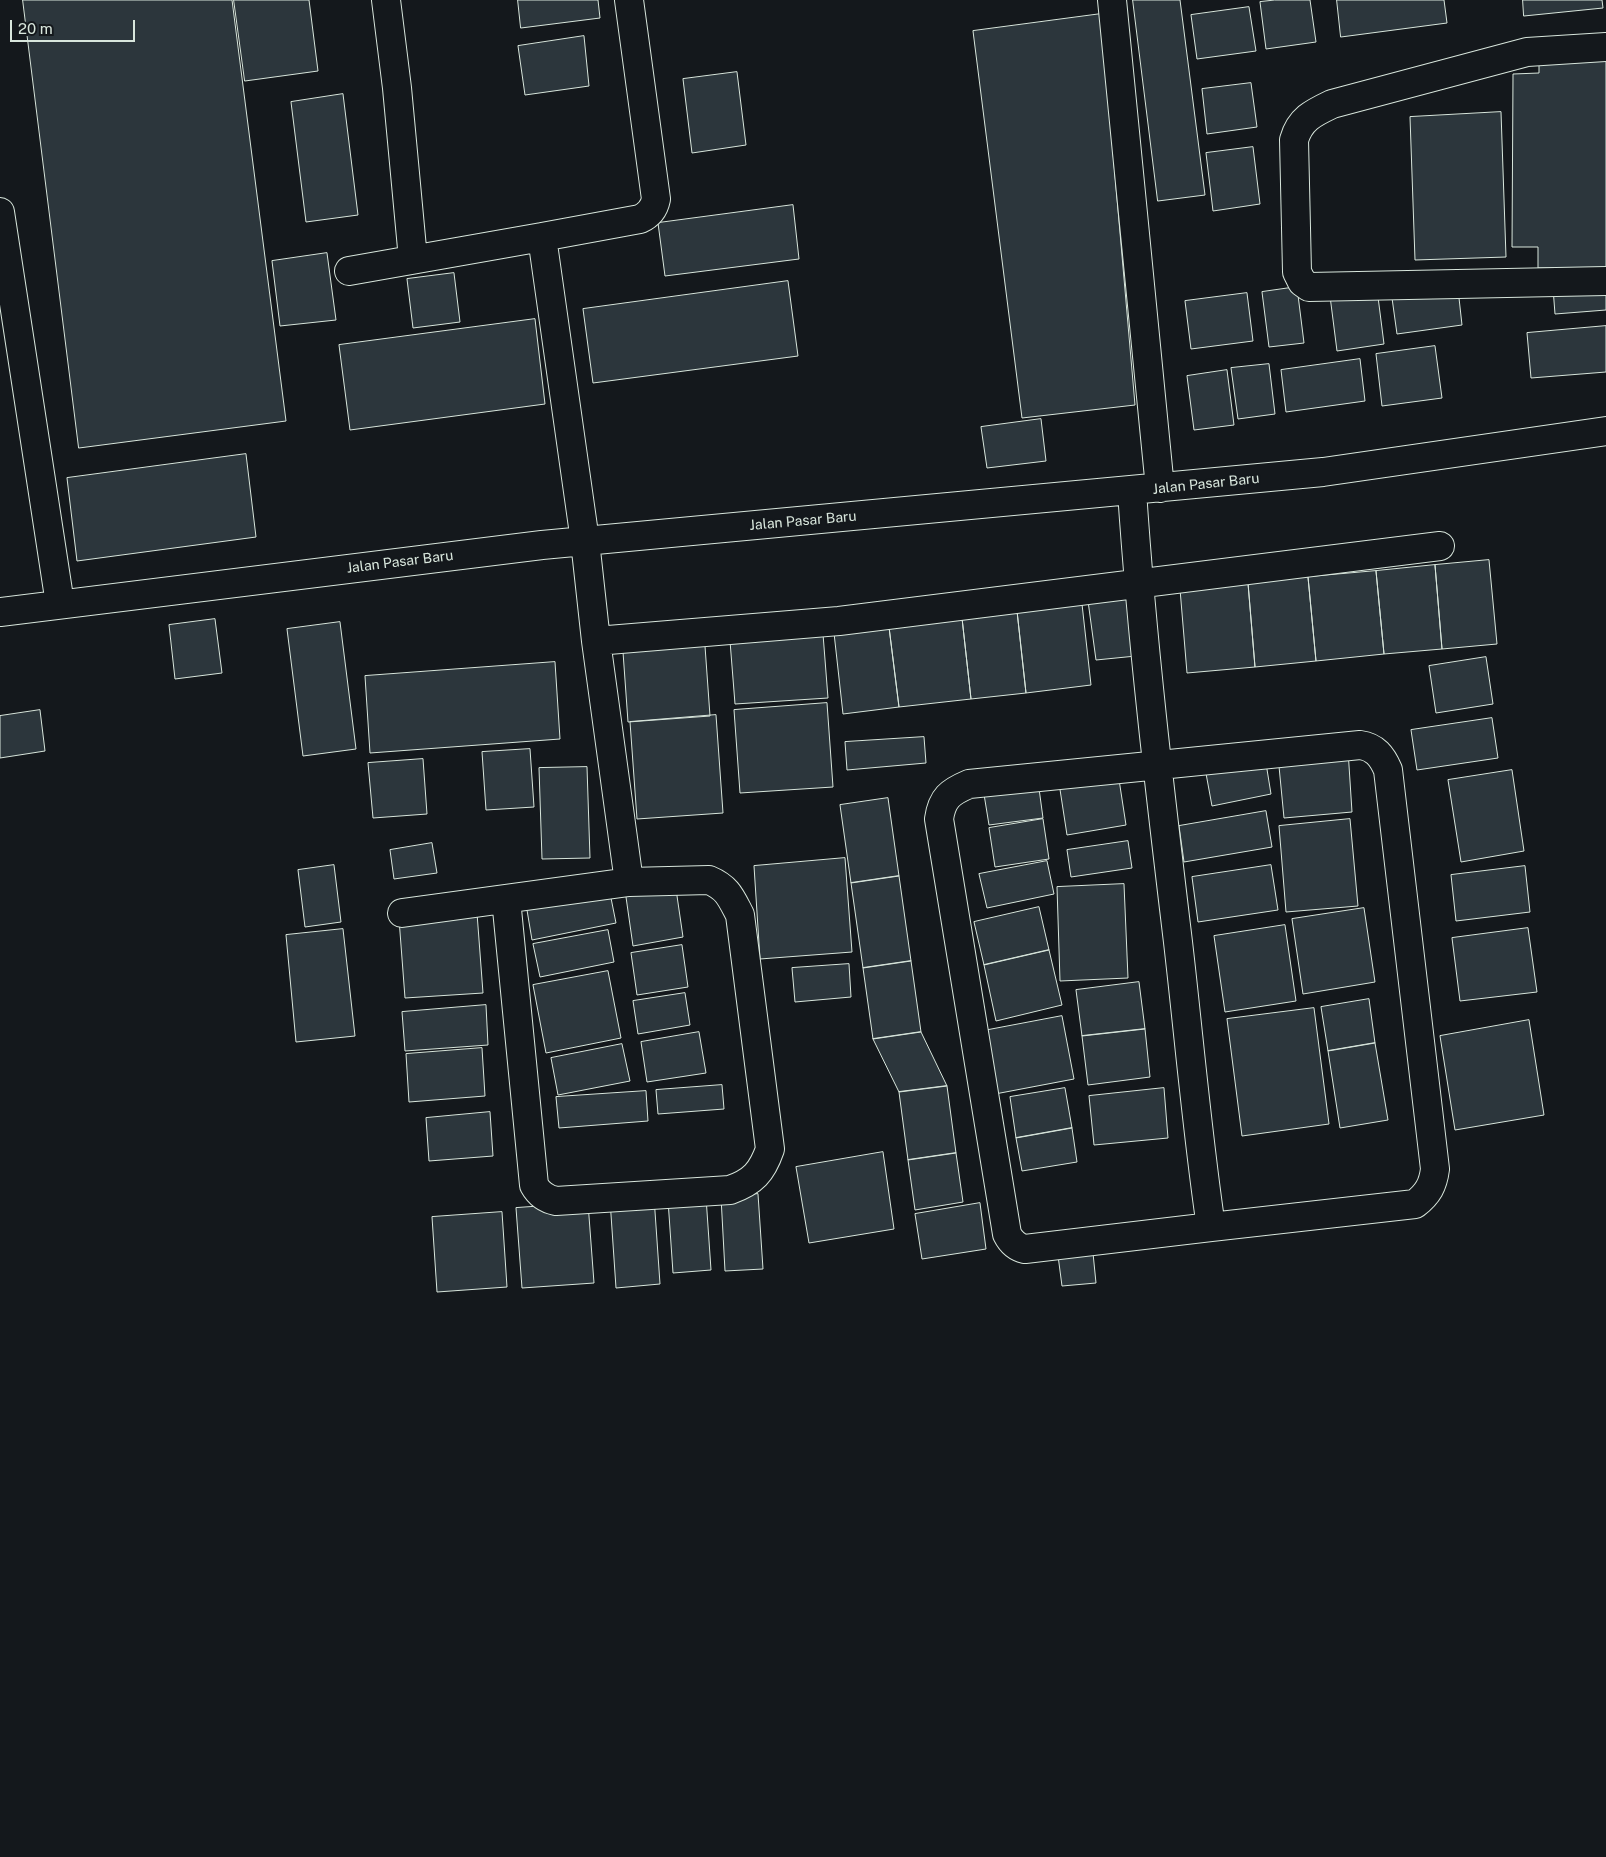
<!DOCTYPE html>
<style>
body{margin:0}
#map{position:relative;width:1606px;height:1857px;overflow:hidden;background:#14181c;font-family:"Public Sans",sans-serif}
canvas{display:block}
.scale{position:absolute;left:10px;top:20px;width:125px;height:22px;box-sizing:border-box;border:2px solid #d8e6dc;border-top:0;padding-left:6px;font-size:15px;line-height:18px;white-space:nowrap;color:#d8e6dc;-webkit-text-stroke:4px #14181c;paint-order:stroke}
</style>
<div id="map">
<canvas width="1606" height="1857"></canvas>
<div class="scale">20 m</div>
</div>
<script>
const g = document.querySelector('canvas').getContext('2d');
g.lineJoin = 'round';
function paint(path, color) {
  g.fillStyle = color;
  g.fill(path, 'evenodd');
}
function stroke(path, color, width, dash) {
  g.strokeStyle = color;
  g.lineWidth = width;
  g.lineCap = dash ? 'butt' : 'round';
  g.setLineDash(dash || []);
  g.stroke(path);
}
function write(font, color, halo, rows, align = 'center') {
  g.font = font + ' "Public Sans",sans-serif';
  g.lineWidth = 4;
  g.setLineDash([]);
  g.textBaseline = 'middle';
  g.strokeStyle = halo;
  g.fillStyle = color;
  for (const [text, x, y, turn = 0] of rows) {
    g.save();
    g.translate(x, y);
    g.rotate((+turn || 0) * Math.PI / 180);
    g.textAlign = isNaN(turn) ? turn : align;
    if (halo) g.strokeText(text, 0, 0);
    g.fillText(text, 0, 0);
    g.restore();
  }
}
const building = new Path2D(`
 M23,0H232L286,421L79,448Z
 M234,0H309L318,71L245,81Z
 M518,0H598L600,18L521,28Z
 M1133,0H1180L1205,195L1158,201Z
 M1275,0H1310L1316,42L1266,49L1260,2Z
 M1337,0H1444L1447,23L1341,37Z
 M1523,0H1602L1603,8L1524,16Z
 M1249,7L1256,51L1197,59L1191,15Z
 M1101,14L1135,405L1022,418L973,31Z
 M584,36L589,86L525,95L518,46Z
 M1606,59V268H1538V247H1512L1513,74L1539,73V60Z
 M737,72L746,145L692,153L683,79Z
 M1251,83L1257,127L1207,134L1202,89Z
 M343,94L358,215L306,222L291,102Z
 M1501,112L1506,257L1415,260L1410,117Z
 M1253,147L1260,204L1213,211L1206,153Z
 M793,205L799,259L665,276L658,223Z
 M327,253L336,320L280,326L272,261Z
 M454,273L460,322L413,328L407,279Z
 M788,281L798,356L593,383L583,309Z
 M1606,284V310L1555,314L1553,288Z
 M1297,287L1304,343L1269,347L1262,292Z
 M1377,289L1384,344L1337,351L1330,296Z
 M1458,289L1462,325L1397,334L1392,298Z
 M1247,293L1253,341L1191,349L1185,301Z
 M535,319L545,404L350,430L339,345Z
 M1606,326V372L1531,378L1527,333Z
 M1435,346L1442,398L1382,406L1376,354Z
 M1360,359L1365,401L1286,412L1281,370Z
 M1269,364L1275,414L1238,419L1231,368Z
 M1227,370L1234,425L1194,430L1187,376Z
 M1041,419L1046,461L987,468L981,427Z
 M246,454L256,537L77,561L67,478Z
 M1489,560L1497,644L1442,649L1435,565Z
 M1435,565L1442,649L1384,654L1376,571Z
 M1376,571L1384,654L1316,661L1308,577Z
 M1308,577L1316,661L1255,667L1248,583Z
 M1248,583L1255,667L1187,673L1180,589Z
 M1129,595L1136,656L1096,660L1088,601Z
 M1082,604L1091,685L1026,693L1017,611Z
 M1017,611L1026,693L971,699L962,618Z
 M962,618L971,699L899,707L889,627Z
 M215,619L222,673L175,679L169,625Z
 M340,622L356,749L303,756L287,629Z
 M889,627L899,707L843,714L834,633Z
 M823,634L828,698L735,704L730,641Z
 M705,646L710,716L628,722L623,652Z
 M1486,657L1493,704L1436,713L1429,666Z
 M555,662L560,739L370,753L365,676Z
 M827,703L833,787L740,793L734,710Z
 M40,710L45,751L0,758V716Z
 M716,715L723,813L637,819L630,722Z
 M1492,718L1498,758L1417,770L1411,730Z
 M924,737L926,763L847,770L845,742Z
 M530,749L534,807L486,810L482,752Z
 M1348,750L1352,812L1284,818L1278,756Z
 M1265,757L1271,794L1212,806L1205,768Z
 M423,759L427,814L373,818L368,763Z
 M587,767L590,858L542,859L539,768Z
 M1512,770L1524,851L1461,862L1448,780Z
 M1118,773L1126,825L1067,835L1059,783Z
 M1038,781L1043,818L989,825L983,788Z
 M888,798L899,876L851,883L840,805Z
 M1266,811L1272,847L1184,862L1179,826Z
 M1043,819L1049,859L995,867L989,828Z
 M1350,819L1358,906L1286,912L1279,826Z
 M1128,841L1132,868L1071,877L1067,850Z
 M432,843L437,873L394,879L390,850Z
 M845,858L852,952L760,959L754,866Z
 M1047,861L1054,894L987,908L979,874Z
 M334,865L341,922L305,927L298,870Z
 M1271,865L1278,910L1198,922L1192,877Z
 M1525,866L1530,912L1456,921L1451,875Z
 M899,876L911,961L863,968L851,883Z
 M1124,884L1128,978L1060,981L1057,887Z
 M676,889L683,937L633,946L626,897Z
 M610,893L616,923L532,940L527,910Z
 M1039,907L1049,950L984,965L974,922Z
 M1364,908L1375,982L1303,994L1292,919Z
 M477,913L483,993L405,998L399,919Z
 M1285,925L1296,1001L1225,1012L1214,936Z
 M1528,928L1537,992L1460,1001L1452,938Z
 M343,929L355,1036L296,1042L286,935Z
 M608,930L614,962L540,977L533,944Z
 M682,945L688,987L637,995L631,953Z
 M1049,950L1062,1005L996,1021L984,965Z
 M911,961L921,1032L873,1039L863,968Z
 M849,964L851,997L795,1002L792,968Z
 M608,971L621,1038L546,1053L533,985Z
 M1139,982L1145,1029L1082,1036L1076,990Z
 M685,993L690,1025L638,1034L633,1001Z
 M1369,999L1375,1043L1328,1051L1321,1007Z
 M486,1005L488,1045L405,1051L402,1012Z
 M1314,1008L1329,1124L1242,1136L1227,1019Z
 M1062,1016L1074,1079L995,1094L983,1031Z
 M1529,1020L1544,1115L1455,1130L1440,1036Z
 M1145,1029L1150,1077L1088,1085L1082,1036Z
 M699,1032L706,1073L647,1082L641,1042Z
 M921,1032L947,1086L899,1092L873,1039Z
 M1375,1043L1388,1120L1340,1128L1328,1051Z
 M622,1044L630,1081L558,1095L551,1058Z
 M482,1048L485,1096L409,1102L406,1054Z
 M722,1085L724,1109L658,1114L656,1090Z
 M947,1086L956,1153L908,1160L899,1092Z
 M1065,1088L1072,1128L1016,1138L1010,1097Z
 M1164,1088L1168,1138L1094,1145L1089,1096Z
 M646,1091L648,1121L559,1128L556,1097Z
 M490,1112L493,1156L429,1161L426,1118Z
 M1072,1128L1077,1162L1022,1171L1016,1138Z
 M883,1152L894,1229L809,1243L796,1167Z
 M956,1153L963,1202L915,1210L908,1160Z
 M758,1194L763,1269L725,1271L721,1197Z
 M654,1197L660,1284L616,1288L610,1200Z
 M706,1197L711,1270L673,1273L668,1200Z
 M588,1203L594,1283L522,1288L516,1208Z
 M980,1203L986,1249L922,1259L915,1214Z
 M502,1212L507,1287L437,1292L432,1217Z
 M1092,1243L1096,1283L1062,1286L1057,1248Z`);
paint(building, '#2c363c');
stroke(building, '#d8e6dc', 1);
const minor = new Path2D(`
 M386,0L397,88L413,259
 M1112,0L1160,488
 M1606,47L1527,52L1332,104C1313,113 1300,119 1294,140L1297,272L1302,282L1309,287L1606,281
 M0,212L60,604
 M349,271L542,237
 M1132,491C1142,642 1160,792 1178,942C1189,1037 1197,1132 1211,1227L1415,1204C1428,1194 1433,1185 1435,1169L1388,770C1382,756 1375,747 1360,745L969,784C950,792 942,798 939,819L1007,1234C1011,1242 1016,1247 1025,1249L1211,1227
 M0,612L542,545L1323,472L1606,431
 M596,641L839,621L1440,546
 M506,899L534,1185C539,1194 546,1199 556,1201L730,1190C753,1182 762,1172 770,1149L740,915C731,898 728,888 709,880L629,882
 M402,913L629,882L596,641L585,541L542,237L640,219C649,215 654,209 656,199L629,0`);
stroke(minor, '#d8e6dc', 30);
stroke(minor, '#14181c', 28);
write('14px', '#d8e6dc', '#14181c', [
 ["Jalan Pasar Baru",1206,484,-6],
 ["Jalan Pasar Baru",803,521,-5],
 ["Jalan Pasar Baru",400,562,-7]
]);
</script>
